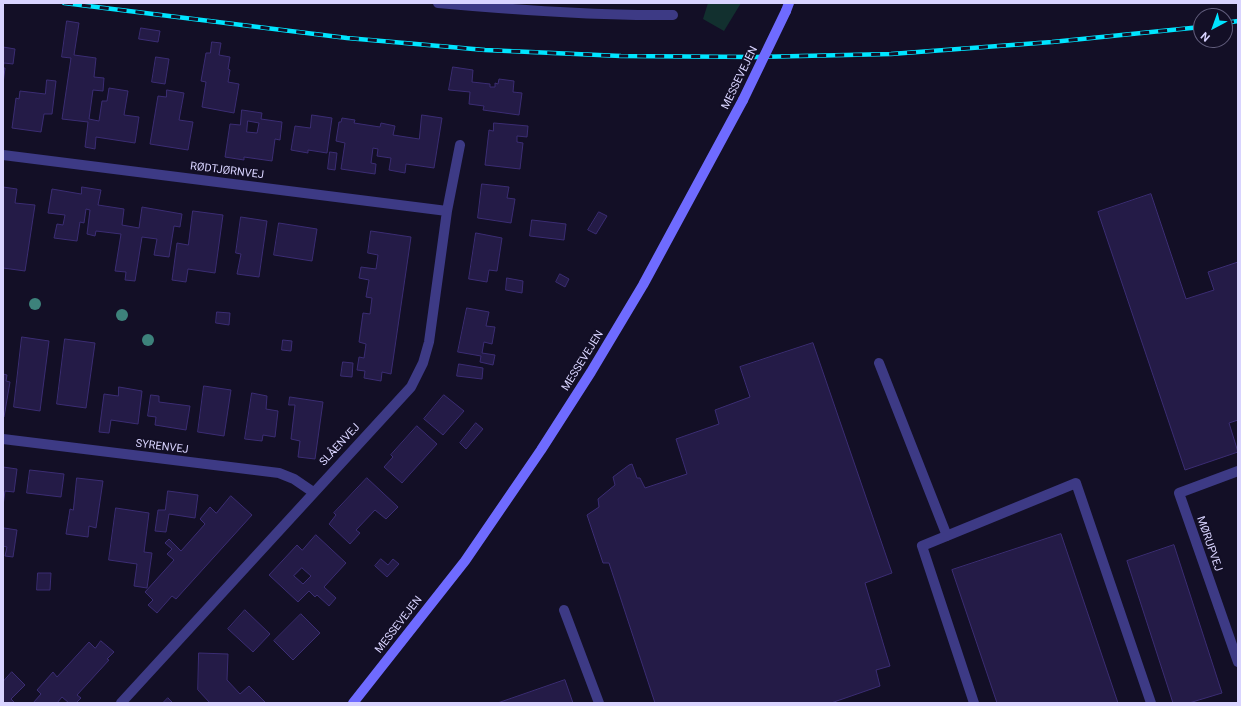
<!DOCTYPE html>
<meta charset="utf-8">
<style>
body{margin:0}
#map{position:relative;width:1241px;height:706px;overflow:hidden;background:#130f26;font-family:Roboto,sans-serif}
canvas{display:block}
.frame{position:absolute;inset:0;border:4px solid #d9d4ff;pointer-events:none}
.north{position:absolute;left:1193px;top:8px;width:40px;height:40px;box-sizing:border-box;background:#130f26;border:1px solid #625e7d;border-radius:50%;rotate:221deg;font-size:11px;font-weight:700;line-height:16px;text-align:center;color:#d9d4ff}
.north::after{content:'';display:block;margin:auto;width:14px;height:18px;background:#00e5ff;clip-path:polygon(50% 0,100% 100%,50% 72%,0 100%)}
</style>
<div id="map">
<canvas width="1241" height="706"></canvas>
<div class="frame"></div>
<div class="north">N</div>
</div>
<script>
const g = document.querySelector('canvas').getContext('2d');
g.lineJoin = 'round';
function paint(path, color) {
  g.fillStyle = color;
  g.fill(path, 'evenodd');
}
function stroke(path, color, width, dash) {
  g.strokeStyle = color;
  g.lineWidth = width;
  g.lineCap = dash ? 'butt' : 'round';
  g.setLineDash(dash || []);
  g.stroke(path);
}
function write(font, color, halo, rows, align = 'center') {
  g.font = font + ' Roboto,sans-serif';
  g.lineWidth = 3.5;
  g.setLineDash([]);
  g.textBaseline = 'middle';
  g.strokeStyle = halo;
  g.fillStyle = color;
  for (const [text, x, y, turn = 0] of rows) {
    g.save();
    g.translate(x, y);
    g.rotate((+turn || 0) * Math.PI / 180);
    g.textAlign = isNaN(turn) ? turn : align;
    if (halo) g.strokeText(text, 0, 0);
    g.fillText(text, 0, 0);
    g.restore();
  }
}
paint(new Path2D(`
 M708,3H741L724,31L703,19Z`), '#12302f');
const building = new Path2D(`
 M67,21L79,23L74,55L96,58L94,77L104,78L103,91L93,90L89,119L99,121L102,101H107L109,88L128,91L124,115L139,117L135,143L96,137L95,149L85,147L88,122L62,119L71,58L62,57Z
 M141,28L160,31L158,42L139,39Z
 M212,42L221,43L219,55L230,57L228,69L230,70L228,82L239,84L234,113L202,107L206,82L201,81L206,53H210Z
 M3,47L15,49L13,64L4,63L3,68H5L3,84Z
 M156,57L169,59L165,84L152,82Z
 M453,67L473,70L472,82L490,84V87H495V83L498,84L499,79L514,81L513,92L522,93L519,115L483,110L484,106L469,104L470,92L449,90Z
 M47,80L56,81L52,114H44L41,132L12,128L16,98L19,99L20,91L45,94Z
 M167,90L184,93L179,120L193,122L188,150L150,144L158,96L166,97Z
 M242,110L262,113L261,119L282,122L280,140L275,139L272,161L244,157V160L225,157L230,124L240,125ZM248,121L259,123L257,133L247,132Z
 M312,115L332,118L327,153L308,150V153L291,150L295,126L310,128Z
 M422,115L442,118L434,168L406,164L405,173L389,170L391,158L377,156L378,149L373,148L371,163L376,164L375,174L341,169L345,143L336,141L339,122H341L342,118L355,120L354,123L380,127L381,123L395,126L393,135L419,139Z
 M494,123L528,126L527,137L517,136V142L523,143L520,169L485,165L489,130L493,131Z
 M330,152L337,153L335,170L328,169Z
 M482,184L509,187L507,198L515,199L511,223L478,218Z
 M3,187L17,189L15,203L35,205L25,271L3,268Z
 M82,187L101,190L98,205L124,209L122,225L139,228L142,207L182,214L180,227L174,226L169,257L154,255L157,239L142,237L135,281L125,280L126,272L115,271L121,234L96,231L95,236L87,234L90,210L86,209L84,223L80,222L77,241L54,238L57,224L63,225L65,215L48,213L52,189L81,194Z
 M1151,194L1186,299L1214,290L1208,272L1238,262V420L1229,423L1238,452L1185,470L1098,212Z
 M193,211L223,215L215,273L188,269L186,282L172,280L177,243L188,245Z
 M599,212L607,216L596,234L588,230Z
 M241,217L267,221L259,277L237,274L241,254L236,253Z
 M532,220L566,224L564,240L530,236Z
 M279,223L317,229L312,261L274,255Z
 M371,231L411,237L391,374L382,372L381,381L364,378L365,371L357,370L359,357L364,358L366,344L359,342L363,313L370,314L372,298L366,297L369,280L359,278L361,267L376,269L378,255L368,253Z
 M476,233L502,238L497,271L489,270L487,282L469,279Z
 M560,274L569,279L565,287L556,282Z
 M507,278L523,281L522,293L506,290Z
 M467,308L489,312L486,326L495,327L492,344L484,342L482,353L495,355L493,365L480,362L481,356L458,352Z
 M217,312L230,313L229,325L216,323Z
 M22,337L49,341L40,411L14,407Z
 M65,339L95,343L86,408L57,404Z
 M283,340L292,341L291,351L282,350Z
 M813,343L892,573L865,583L890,666L876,670L880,686L831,703H655L609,563H603L587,515L599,507L598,499L615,485L613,477L629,465L632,464L637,478H640L645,488L687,474L676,439L719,424L715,410L750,397L740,367Z
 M343,362L353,363L352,377L341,376Z
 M459,364L483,368L482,379L457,376Z
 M3,374L7,375L6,381L10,382L4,417L3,416Z
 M204,386L231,390L224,436L198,432Z
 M119,387L142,391L138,424L111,420L109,433L99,432L104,394L118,396Z
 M252,393L267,396L266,409L278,411L275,437L263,435L262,441L245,439Z
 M151,395L159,396V402L190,406L186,430L155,425L156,417L148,416Z
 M444,395L464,411L443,435L424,419Z
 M290,397L323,402L315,459L298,457L300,441L291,439L295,405H289Z
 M476,423L483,429L466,449L460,443Z
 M417,426L437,444L402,483L384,467L393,457L391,455Z
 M3,467L17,469L14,492L5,491L3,506Z
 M30,470L64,474L61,497L27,493Z
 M77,478L103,481L96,528L89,526L88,537L66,534L70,509L73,510Z
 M367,478L398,507L386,519L375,510L356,530L360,533L350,544L329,524L336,515L334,513Z
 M168,491L198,495L195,518L169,514L166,532L155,531L158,510H165Z
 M231,496L252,515L176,599L172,596L157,613L148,605L153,600L145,592L174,560L167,554L172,549L165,543L169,539L181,551L205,524L200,519L210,507L216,513Z
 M116,508L149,513L144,552L152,553L147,588L134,586L137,564L109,560Z
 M4,528L17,530L13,557L5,556L7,547L3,546Z
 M1061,534L1118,703H997L952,570Z
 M316,535L346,563L324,587L336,598L329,606L317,595L315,597L309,591L298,602L269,575L297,545L302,550ZM302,568L311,576L303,584L294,576Z
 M1174,545L1222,693L1189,703H1173L1127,561Z
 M381,559L388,565L393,559L399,564L387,577L375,566Z
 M38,573H51L50,590H37Z
 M245,610L270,634L253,652L228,629Z
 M301,614L320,633L293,660L274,641Z
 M101,641L114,652L107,659L109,660L77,695L81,698L76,703H69L62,697L57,703H33L41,694L37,690L53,672L57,677L89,642L95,648Z
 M199,653L228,654L227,680L240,694L249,686L266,703H210L198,690Z
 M12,672L25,685L11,699L15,703H3V682Z
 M565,680L573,703H498Z
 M168,698L173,703H163Z`);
paint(building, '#241b47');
stroke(building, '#3b2d73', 1);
stroke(new Path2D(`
 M879,363L947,536
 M1238,471L1179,493L1238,662
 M564,610L599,703
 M974,703L922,546L1076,483L1151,703`), '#3d3a85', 10);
stroke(new Path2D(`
 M438,3C516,10 595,16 673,15
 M3,155L447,211
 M3,439L279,473L294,479L313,492
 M121,703L411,387L423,363L429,342L447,211L460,145`), '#3d3a85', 10);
stroke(new Path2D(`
 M786,11L789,3
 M353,703L465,561L541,450L591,372L643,285L743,100`), '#6f6bff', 10);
const rail = new Path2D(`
 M64,3L347,38L485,50L621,56L756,57L891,54L1052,42L1201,27
 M1225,23L1238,21`);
stroke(rail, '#00e5ff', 4.5);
stroke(rail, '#130f26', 3, [9]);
stroke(new Path2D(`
 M743,100L786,11`), '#6f6bff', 10);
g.fillStyle = '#3d827b';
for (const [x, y] of [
 [35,304],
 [122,315],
 [148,340]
]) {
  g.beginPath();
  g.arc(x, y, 6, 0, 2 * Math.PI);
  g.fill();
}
write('11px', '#d9d4ff', '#130f26', [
 ["MESSEVEJEN",740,78,-64],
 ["RØDTJØRNVEJ",227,171,7],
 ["MESSEVEJEN",583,361,-58],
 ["SLÅENVEJ",340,445,-47],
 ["SYRENVEJ",162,447,7],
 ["MØRUPVEJ",1209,544,71],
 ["MESSEVEJEN",399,625,-52]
]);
</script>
